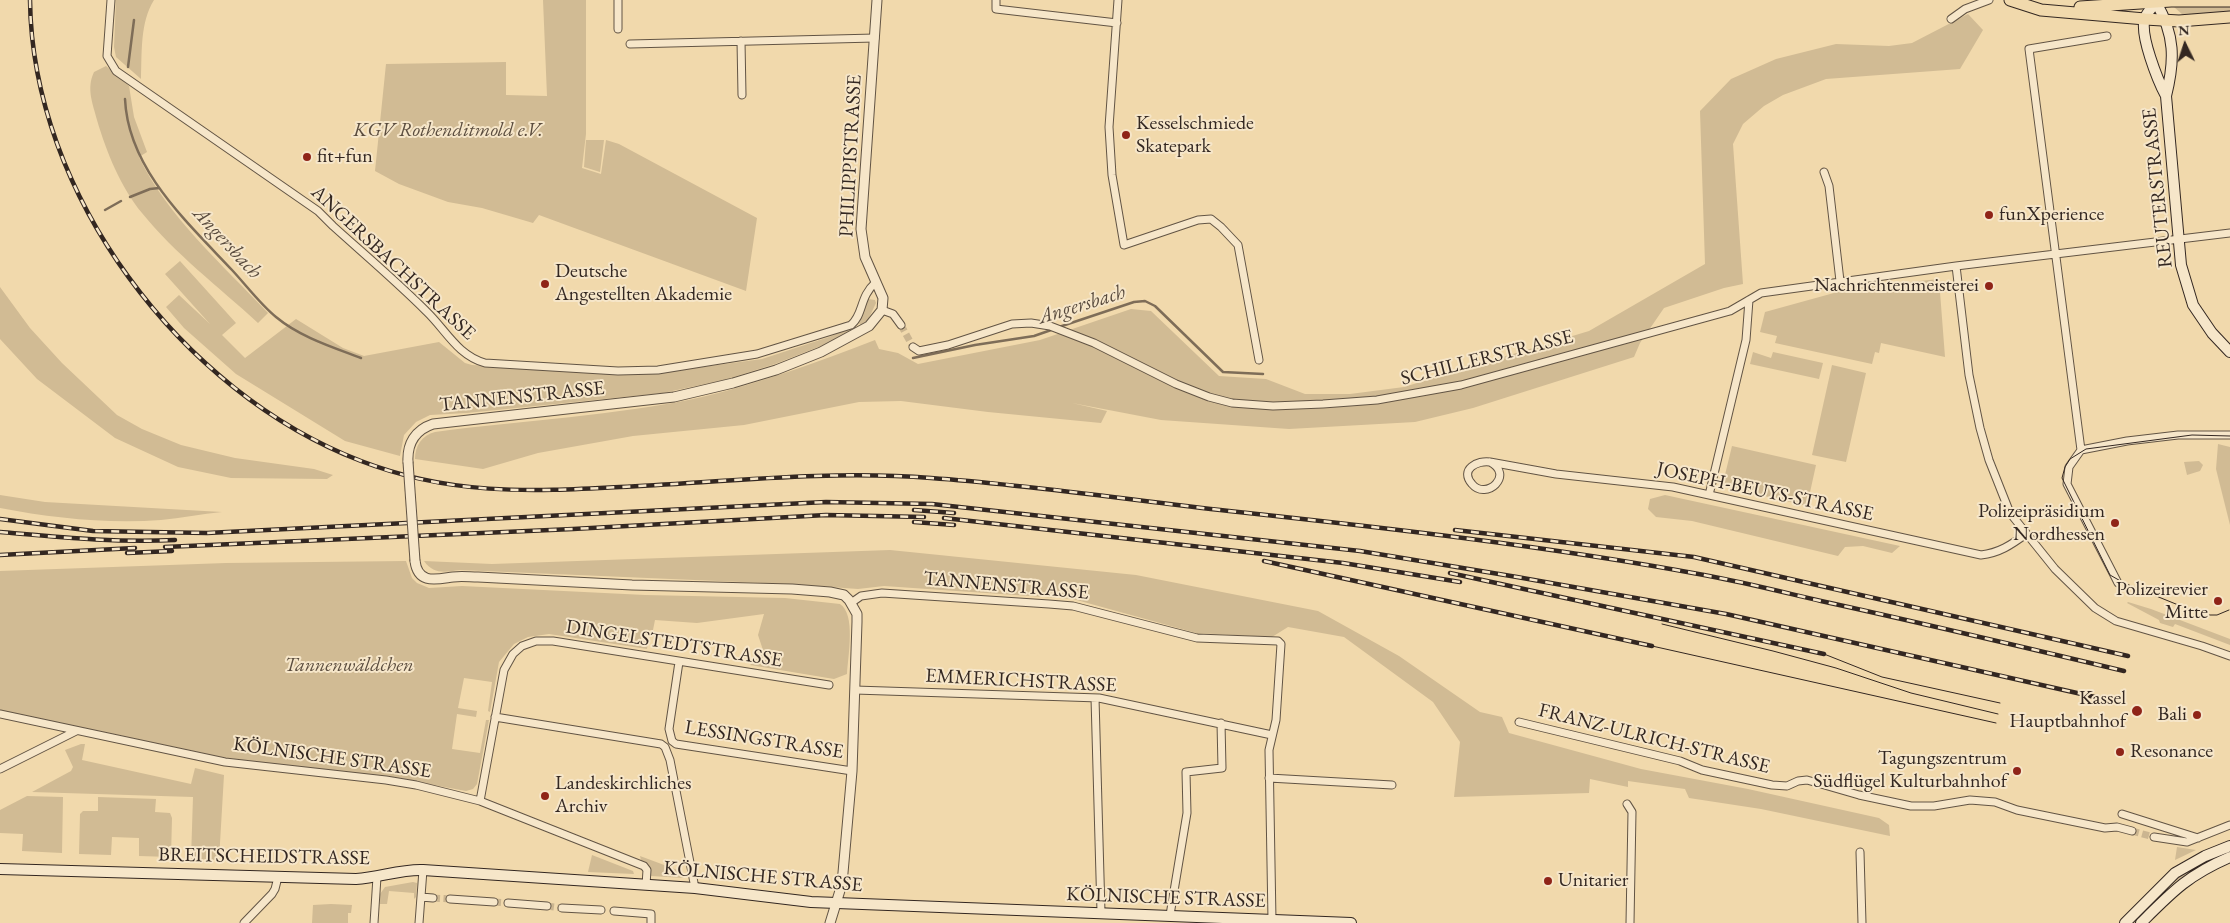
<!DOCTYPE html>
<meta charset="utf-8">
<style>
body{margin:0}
#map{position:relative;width:2230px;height:923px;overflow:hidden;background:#f1d9ac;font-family:"EB Garamond",serif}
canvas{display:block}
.north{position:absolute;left:2160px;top:20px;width:50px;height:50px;-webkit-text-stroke:4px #f6e6c9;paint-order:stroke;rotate:356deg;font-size:14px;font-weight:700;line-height:20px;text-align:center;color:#332721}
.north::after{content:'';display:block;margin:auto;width:18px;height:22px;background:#332721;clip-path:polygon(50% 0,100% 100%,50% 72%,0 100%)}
</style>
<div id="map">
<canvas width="2230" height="923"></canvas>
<div class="north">N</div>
</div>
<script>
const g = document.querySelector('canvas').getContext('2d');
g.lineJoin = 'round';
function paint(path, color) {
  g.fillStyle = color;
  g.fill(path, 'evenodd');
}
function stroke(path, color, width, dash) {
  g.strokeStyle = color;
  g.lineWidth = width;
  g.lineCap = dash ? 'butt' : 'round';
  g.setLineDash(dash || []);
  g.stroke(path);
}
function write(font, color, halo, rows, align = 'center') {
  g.font = font + ' "EB Garamond",serif';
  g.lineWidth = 4;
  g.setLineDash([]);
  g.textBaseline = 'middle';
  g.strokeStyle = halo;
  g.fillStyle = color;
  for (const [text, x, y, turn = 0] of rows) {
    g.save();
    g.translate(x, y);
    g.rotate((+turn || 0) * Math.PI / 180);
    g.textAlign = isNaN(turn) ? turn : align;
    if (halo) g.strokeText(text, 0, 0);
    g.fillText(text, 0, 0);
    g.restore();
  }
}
paint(new Path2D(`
 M116,0H154C140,22 142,53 141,79L116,57L114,47Z
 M543,0H586V134L582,168L601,174L606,140L619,144L757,218L746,291L539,215L533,223L482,208L448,202L399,184L375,171L386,64L506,62V95L547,96Z
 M2174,7H2230V12L2183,15Z
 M1968,14L1983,30L1960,69L1826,79L1783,95L1764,106L1743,124L1733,144L1743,284L1724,288L1664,308L1640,343L1634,357L1473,408L1415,422L1289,429L1161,420L1072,403L1107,411L1101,423L988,412L901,401L859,402L744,425L633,436L538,453L483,469L415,459C415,446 422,435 435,432C523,420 616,416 702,397C761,383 818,362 875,340L879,349L898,353L918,364L1040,340L1131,309L1151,311L1219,376L1266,379L1305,394H1350L1404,387L1589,331L1705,264L1700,111L1731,79L1776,59L1836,44L1889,46L1912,43Z
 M106,66L129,86L134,117L147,152L139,157C167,216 223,265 268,313L258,323C219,287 175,254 142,213C121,188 106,151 97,120C93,104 86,89 94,72Z
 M586,140H604L600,172L584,167Z
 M180,261L236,323L222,335L245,358L296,319L343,348L364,356L439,342L465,363L472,365L618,373H658L762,359L829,337L855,326L857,329L831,342L775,364L724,380L663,393L467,413L430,415L416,422L404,435L400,456L345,441L236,374L184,328L166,307L179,295L210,324L165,274Z
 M1939,279L1945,357L1881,343L1879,353L1875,352L1872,364L1775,343L1777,336L1760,332L1765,312L1852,288Z
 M0,287L30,328L62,363L117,415L142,429L181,445L235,458L314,469L333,475L327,479L231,478L178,467L115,438L37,379L0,339Z
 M868,299L875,300L876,303L868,320L861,326L859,323Z
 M1753,352L1771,358L1773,352L1823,363L1819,379L1750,364Z
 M1832,365L1866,373L1846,462L1812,455Z
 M2218,444L2230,447V525L2216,469Z
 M1732,446L1816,465L1807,506L1726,487L1723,483Z
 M2199,461L2203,465L2200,471L2187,475L2184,462Z
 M0,495L45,502L222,512C202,514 181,518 161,520C108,524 52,518 0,508Z
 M1665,495L1900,546L1892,553L1863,546L1845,547L1838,556L1692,521L1656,517L1648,509L1650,499Z
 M890,550L1136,575L1318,611L1399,656L1480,712L1502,717L1509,733L1641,769L1748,789L1879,818L1889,825L1890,836L1761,809L1689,798L1685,789L1628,781V787L1590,779L1589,793L1454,797L1460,742L1433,702L1344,637L1288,627L1272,637L1196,633L1073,599L884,586L858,589L788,584L460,570C445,572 434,575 424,561L492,564Z
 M406,561L412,578L417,583L429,588L462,586L645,595L785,598L840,604C856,614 848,656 847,674L834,679L750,665L764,653L758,635L764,614L697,623L655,620L653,630H650L647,649L549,634L528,637L514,644L499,662L490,712L488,711L492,682L464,678L458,708L477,711L476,717L457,714L452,749L480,753L486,720H489L477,784L473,789L466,791L401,779L226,758L0,710V571L226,563Z
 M2128,602L2151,609L2230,639V645L2175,624L2173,627L2160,623L2159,620L2127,603Z
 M81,744H85L82,760L191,784L195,768L224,775L219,860L191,859L193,797L32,792L71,771L73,767L65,750Z
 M27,796L63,797L62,853L22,851L23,834L0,833V810Z
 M98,797L156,799L155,812L170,813L172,818L171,857L139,856V838L112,837L111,855L79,854L80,814L83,811H98Z
 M2177,847L2196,850L2175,860Z
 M2230,850V853L2197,867L2175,884L2136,923H2132L2174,880L2195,865Z
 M592,855L633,871L634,874L588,872Z
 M640,856L683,872L684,878L651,876L650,867L641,860Z
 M413,882L417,883L416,897L414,899V893L389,891L387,904H380V894L385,887Z
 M331,904L352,905L351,913H348V923H312L313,905Z`), '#d1bb94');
stroke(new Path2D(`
 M128,67L134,20
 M125,99C128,169 187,222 232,270C246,285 260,304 276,317C300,337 332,347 361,358
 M130,197L150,189L159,188
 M105,210L121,201
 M1059,327L1134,302L1145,301L1155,306L1223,372L1263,374
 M913,358L975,345L1034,336L1054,329`), '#7e6d58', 2.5);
stroke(new Path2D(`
 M901,325L913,347
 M2132,831L2154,837
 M433,898L450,899
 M494,902L508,903
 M547,906L562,908`), '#cbb590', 7, [7, 3.5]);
const minor = new Path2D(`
 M111,0L107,56L116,71L318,211L333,226C364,254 396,281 426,311C446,330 457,355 485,363L618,371L658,370L757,354L851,325C864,314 859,297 876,282
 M996,0V9L1117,23
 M1118,0L1109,127L1112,175L1124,245L1198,220L1211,219L1221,227L1238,245L1259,360
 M1951,19L1965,9L1989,0
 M618,29V0
 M741,41L742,95
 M630,44L875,38
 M1824,172L1829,186L1840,281
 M1956,266L1969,375L1980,428L1989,460L2010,513L2055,569L2095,608L2116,621L2202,646L2230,656
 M882,310L893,314L901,325
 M913,347L919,351L948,345L1012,324L1031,323L1050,326L1094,343L1176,384L1209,397L1232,403L1273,406L1323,404L1377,400L1461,385L1730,311L1761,293L1956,266L2230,233
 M2081,450L2029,49L2107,36
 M2081,450L2127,441L2178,435H2230
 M2081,450L2069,467L2067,484L2118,583
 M1490,462C1515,475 1486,501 1472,484C1459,469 1478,460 1490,462L1556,474L1673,487L1981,555C1999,553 2011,545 2026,534
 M1709,495L1746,340L1749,300
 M851,603L861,596L882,593L1049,604L1073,606L1197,638L1278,641L1281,644L1276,720L1269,750L1272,920
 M679,662L669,729L672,741L676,744L852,771
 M855,690L1099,698L1272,735
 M1095,698L1101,912
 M0,714L225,762L386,780L416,785L480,801L644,866L647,870L646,885
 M495,717L661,744L665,747L670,760L695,888
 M1519,722L1680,761L1702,770L1772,785L1787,786L1798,781L1807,780L1859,795L1911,806H1934L1970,800L1995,802L2017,810L2105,828L2117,827L2132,831
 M0,769L76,731
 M1269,778L1392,785
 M480,801L504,670L513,654L522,646L536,641H553L829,685
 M1627,804L1632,812L1630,923
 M2122,814L2198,838
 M2154,837L2187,842L2230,825
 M1860,852L1862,923
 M421,897L433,898
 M450,899L494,902
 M508,903L547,906
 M562,908L601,910
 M614,911L651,914V923
 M1170,915L1187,813L1186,772L1222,768L1221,723
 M244,923L272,894L275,889L278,877
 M374,923L377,877
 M419,923L423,870`);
const tertiary = new Path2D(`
 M408,462C407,444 415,430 433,424L674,397L733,383L776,370L821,352L869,326L882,310L883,298L865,257L861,229L877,0
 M415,561C418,585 437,579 453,577C461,576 470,577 478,577L632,585L792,589L830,592L844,595L849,600L857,614V622L852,771L842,884L830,923`);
const secondary = new Path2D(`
 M2166,96C2158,81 2139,34 2145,18C2147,12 2153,7 2156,2C2175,35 2175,60 2166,96L2181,265L2193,305L2212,333L2230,352
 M0,869L356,879C379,878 400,869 423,870L695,888L811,902L1351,923
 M2125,923L2175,873L2205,856L2230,846
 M2141,923C2172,892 2188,875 2230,857`);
const primary = new Path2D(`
 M2010,0L2041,10L2145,19L2179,21L2230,17
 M2080,7L2171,1H2230`);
stroke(minor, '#625444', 9);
stroke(tertiary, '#625444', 11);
stroke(secondary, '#332721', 12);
stroke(primary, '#332721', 13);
stroke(minor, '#f6e6c9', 7);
stroke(tertiary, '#f6e6c9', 9);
stroke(secondary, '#f6e6c9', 10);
stroke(primary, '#f1d9ac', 11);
stroke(new Path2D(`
 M2229,610L2217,615H2203L2124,583L2110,575L2062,478L2065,467L2070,459L2086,449L2192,435L2230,436
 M1662,624L1773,651L1836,668L1911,693L1998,714
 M1652,646L1996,723
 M1824,654L1882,677L2000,703`), '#332721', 1);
const rail = new Path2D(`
 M30,0C32,194 181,392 361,461C449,495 528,492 620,487C724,482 828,470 931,478C1031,485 1130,500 1229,511C1388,528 1547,546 1704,575C1743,582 1782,592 1821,601C1922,623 2023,647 2124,671
 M914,510L954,513
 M944,518L1343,563L1460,582
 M0,519L93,531L207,533L826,502L932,504L1360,551L1517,577L1726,614L2117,702
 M914,522L954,525
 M1455,530L1694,557L2128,656
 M0,532C58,537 116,543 175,540
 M165,547L573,529L826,515L924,517
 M127,553L172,551
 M0,555L135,548
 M1264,561L1652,646
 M1450,573L1824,654`);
stroke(rail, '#332721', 4.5);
stroke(rail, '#f6e6c9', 2.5, [8]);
const tertiaryBridge = new Path2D(`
 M408,462L415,561`);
stroke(tertiaryBridge, '#625444', 11, []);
stroke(tertiaryBridge, '#f6e6c9', 9);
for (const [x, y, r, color] of [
 [1126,135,5,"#8f2418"],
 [307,157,5,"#8f2418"],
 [1989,215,5,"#8f2418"],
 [545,284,5,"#8f2418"],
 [1989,286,5,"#8f2418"],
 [2115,523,5,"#8f2418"],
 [2218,601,5,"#8f2418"],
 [2137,711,6,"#8f2418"],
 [2197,715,5,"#8f2418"],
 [2120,752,5,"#8f2418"],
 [2017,771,5,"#8f2418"],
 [545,796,5,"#8f2418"],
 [1548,881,5,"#8f2418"]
]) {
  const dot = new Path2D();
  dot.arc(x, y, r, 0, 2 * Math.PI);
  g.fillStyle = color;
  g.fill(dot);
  stroke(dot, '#f6e6c9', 2);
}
write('20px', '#332721', '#f6e6c9', [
 ["Kesselschmiede",1136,124],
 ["Skatepark",1136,147],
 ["fit+fun",317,157],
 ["funXperience",1999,215],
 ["Deutsche",555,272],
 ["Angestellten Akademie",555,295],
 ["Nachrichtenmeisterei",1979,286,"right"],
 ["Polizeipräsidium",2105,512,"right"],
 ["Nordhessen",2105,535,"right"],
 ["Polizeirevier",2208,590,"right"],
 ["Mitte",2208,613,"right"],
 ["Kassel",2126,699,"right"],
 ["Hauptbahnhof",2126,722,"right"],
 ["Bali",2187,715,"right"],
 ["Resonance",2130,752],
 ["Tagungszentrum",2007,759,"right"],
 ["Südflügel Kulturbahnhof",2007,782,"right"],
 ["Landeskirchliches",555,784],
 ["Archiv",555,807],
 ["Unitarier",1558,881]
], 'left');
write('italic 20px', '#5a4c3e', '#f6e6c9', [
 ["KGV Rothenditmold e.V.",448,131],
 ["Tannenwäldchen",349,666]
]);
write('20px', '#332721', '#f6e6c9', [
 ["PHILIPPISTRASSE",851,156,-87],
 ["REUTERSTRASSE",2158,188,-96],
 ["ANGERSBACHSTRASSE",393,263,43],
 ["SCHILLERSTRASSE",1487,358,-14],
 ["TANNENSTRASSE",522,397,-6],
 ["JOSEPH-BEUYS-STRASSE",1765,492,12],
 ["TANNENSTRASSE",1006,586,5],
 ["DINGELSTEDTSTRASSE",674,644,9],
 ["EMMERICHSTRASSE",1021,681,3],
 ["FRANZ-ULRICH-STRASSE",1654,739,14],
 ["LESSINGSTRASSE",764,740,9],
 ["KÖLNISCHE STRASSE",332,758,8],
 ["BREITSCHEIDSTRASSE",264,857,1],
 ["KÖLNISCHE STRASSE",763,877,5],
 ["KÖLNISCHE STRASSE",1166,898,2]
]);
write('italic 21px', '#584a3d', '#f6e6c9', [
 ["Angersbach",227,243,47],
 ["Angersbach",1082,305,-17]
]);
</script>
